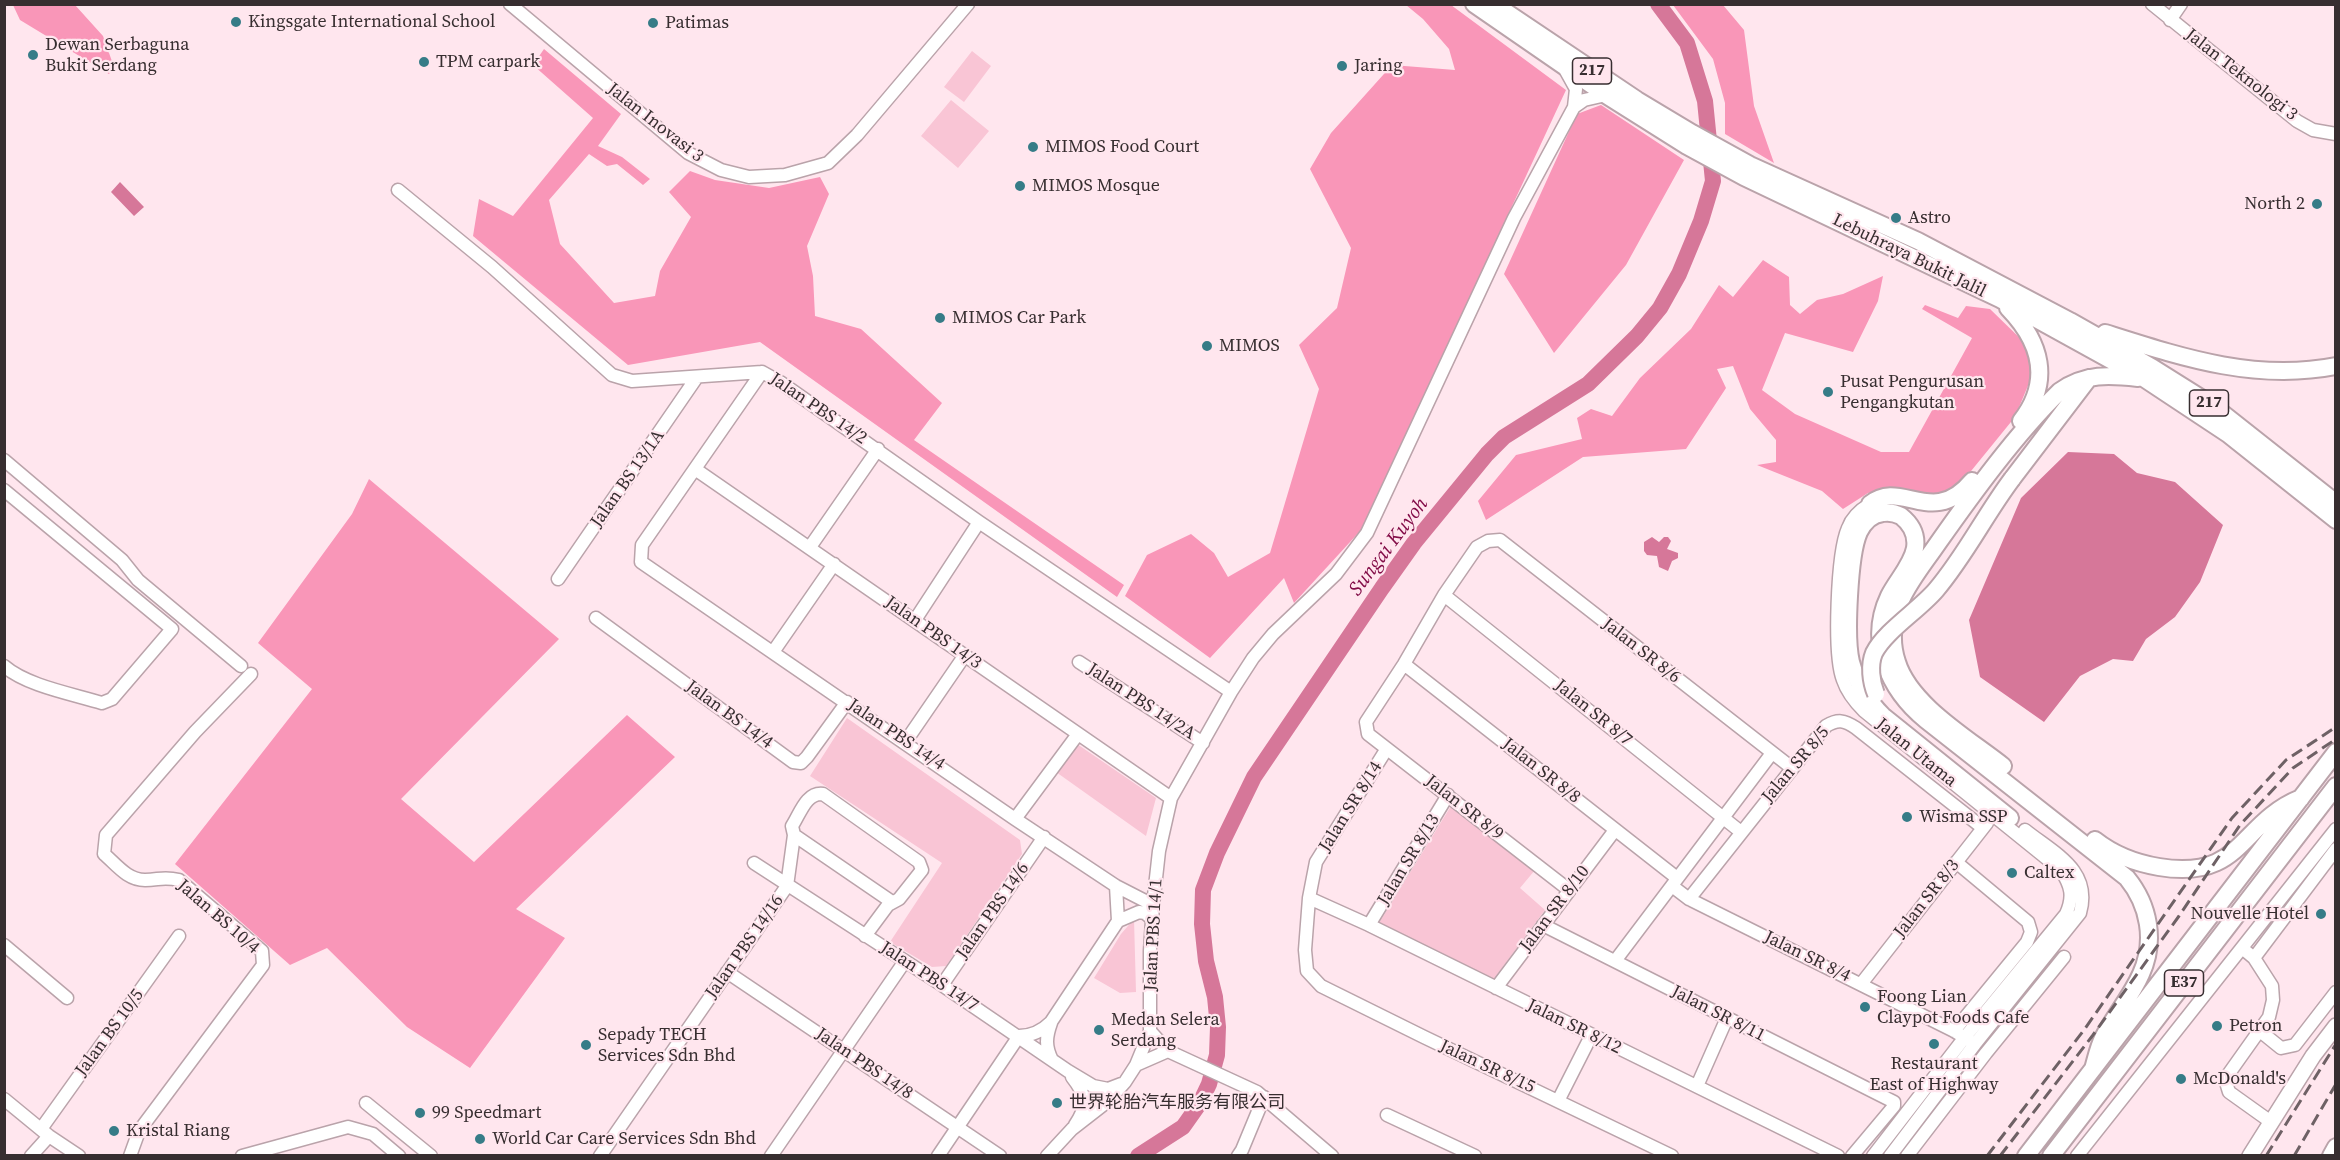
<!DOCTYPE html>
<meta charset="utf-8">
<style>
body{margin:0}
#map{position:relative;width:2340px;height:1160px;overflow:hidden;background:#ffe6ee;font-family:"Source Serif 4",serif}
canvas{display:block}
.frame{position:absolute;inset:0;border:6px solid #372e30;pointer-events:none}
</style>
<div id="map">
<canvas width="2340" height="1160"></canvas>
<div class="frame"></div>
</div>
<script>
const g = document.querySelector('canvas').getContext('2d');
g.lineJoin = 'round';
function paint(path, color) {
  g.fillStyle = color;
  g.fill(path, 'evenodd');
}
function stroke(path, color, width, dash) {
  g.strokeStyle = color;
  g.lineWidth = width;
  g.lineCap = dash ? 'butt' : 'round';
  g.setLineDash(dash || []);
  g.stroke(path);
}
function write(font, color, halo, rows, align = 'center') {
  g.font = font + ' "Source Serif 4","Noto Sans SC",serif';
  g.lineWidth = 4.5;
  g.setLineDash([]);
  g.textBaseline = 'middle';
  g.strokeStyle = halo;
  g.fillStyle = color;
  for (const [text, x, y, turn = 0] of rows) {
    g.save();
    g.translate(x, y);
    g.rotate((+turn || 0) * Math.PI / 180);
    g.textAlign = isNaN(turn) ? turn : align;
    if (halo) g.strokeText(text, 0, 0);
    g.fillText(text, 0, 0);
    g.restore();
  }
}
paint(new Path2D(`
 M972,51L991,66L964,102L944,87Z
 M951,100L989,131L958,168L921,136Z
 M847,718L1020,840L1022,854L946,966L932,967L890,942L942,863L810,776Z
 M1077,744L1156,798L1146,836L1056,772Z
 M1451,806L1535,870L1520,888L1545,910L1493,980L1379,923Z
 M1134,919L1136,992L1120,993L1094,978L1121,934Z`), '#f9c5d5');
paint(new Path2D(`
 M13,5H75L103,36L114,67L109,74L20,20Z
 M1406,5H1451L1566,90L1362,529L1294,603L1284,578L1210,658L1125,596L1147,555L1191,534L1214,553L1228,577L1270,553L1319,389L1299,345L1337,308L1351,248L1310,169L1331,133L1392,65L1455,70L1449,49L1423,19Z
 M1673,5H1723L1744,30L1754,106L1774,163L1725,134V103L1713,59Z
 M544,49L621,114L598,146L622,157L650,179L643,185L617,164L607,166L589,154L549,200L560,244L614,303L655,296L660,271L691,217L669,192L690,171L715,180L769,188L820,177L829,194L807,246L813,276L815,316L861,329L942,403L914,440L1124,585L1117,597L760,342L628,365L473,236L479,199L513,216L593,118L533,65Z
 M1601,105L1684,160L1626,265L1554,353L1504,274L1577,114Z
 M1763,260L1789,277L1790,305L1800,314L1817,300L1843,294L1883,276L1878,301L1853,352L1785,333L1762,390L1795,414L1881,452H1909L1972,338L1922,309L1925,305L1958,318L1966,306L1990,309L2026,344L2032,376L2015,417L1954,492L1931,498L1893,490L1868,493L1843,509L1822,491L1757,465L1776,462V440L1750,409L1733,366L1717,369L1726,388L1686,449L1583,457L1486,520L1478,501L1516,455L1582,439L1577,418L1591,409L1612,416L1640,378L1691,329L1719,285L1733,297Z
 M369,479L559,639L401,799L474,862L627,715L675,757L516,909L565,938L470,1068L407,1027L327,948L290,965L175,864L312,689L258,643L352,514Z`), '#f996b8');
paint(new Path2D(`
 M120,182L144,207L134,216L111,192Z
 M2068,452L2114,454L2137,473L2175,482L2223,525L2200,582L2175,617L2146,639L2133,661L2113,659L2080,676L2044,722L1980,677L1969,620L2021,498Z
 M1652,537L1659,542L1664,537H1668L1671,541L1667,549L1678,553V558L1672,561L1668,571L1659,567L1657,556L1647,555L1644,551V542Z`), '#d67799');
stroke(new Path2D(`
 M1138,1156L1183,1127L1200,1103L1209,1084L1217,1055L1218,1027L1215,997L1206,961L1202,924L1203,890L1217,853L1254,777L1382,588L1414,543L1487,454L1504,437L1588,384L1637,336L1660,308L1679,274L1701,221L1713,181L1705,101L1687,43L1658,4`), '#d67799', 16);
const minor = new Path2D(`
 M510,4L688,153L721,170L749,177L785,175L828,163L857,135L968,4
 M2152,4L2297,121L2313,130L2336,134
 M2170,20L2181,4
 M1574,107L1584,100L1606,95
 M398,190L492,267L612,375L632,381L762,372L780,382L979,522L1231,692
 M762,372L642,545L641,562L1015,819L1116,886L1153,905
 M4,460L122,560L138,580L241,666
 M695,469L1171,798
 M4,490L172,629L112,699L102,703C73,694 27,686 4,666
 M1870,504C1860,510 1852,517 1848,528C1837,553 1833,655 1843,680C1847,692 1855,702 1864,711L2061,870C2071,886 2074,896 2066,914L1965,1037L1873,1156
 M810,547L878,449
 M558,579L697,377
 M1444,595L1741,832
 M596,618L793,762L801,763L807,757L847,702
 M915,620L979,522
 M773,652L834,564
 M1079,662L1203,743
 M1404,664L1677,878
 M906,741L965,655
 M1386,750L1316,862L1309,898L1305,950L1307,971L1321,986L1424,1037L1672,1156
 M1015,819L1078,734
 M794,835L892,902
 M754,863L942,985L1068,1071L1093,1086L1108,1089L1121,1084
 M1116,886L1118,921
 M1672,886L1689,899L1954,1031L1972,1042
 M1569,890L1368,734L1366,722L1404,664L1444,595L1477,547L1488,541L1500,540L1792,768
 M1309,898L1369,925L1838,1156
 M1689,899L1826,726C1838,719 1844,720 1856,728L1983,828
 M1369,925L1448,795
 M1543,925L1894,1102V1106L1852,1156
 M4,945L67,998
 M2242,948L2254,958L2272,986L2273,1000L2269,1017L2225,1079L2229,1092L2271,1122
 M2254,958L2336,849
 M1615,961L1772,753
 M727,972L1000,1156
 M1861,984L1987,823
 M942,985L1044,837
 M1496,988L1615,830
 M1051,1023C1046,1037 1045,1046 1052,1060
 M1150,1031L1168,1051L1257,1092L1332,1156
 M1954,1031L2027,942L2031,932L2028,922L1956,862
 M2260,1031L2281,1048L2295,1045L2336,992
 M1019,1036C1032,1036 1042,1031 1051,1022L1118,921L1139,912L1145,913L1152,919
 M1136,1065L1168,1051
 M1072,1077C1086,1095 1089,1104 1075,1125
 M1697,1086L1727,1018
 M4,1099L49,1136L79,1156
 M1558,1101L1591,1036
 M366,1103L431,1156
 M1387,1115L1475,1156
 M41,1129L179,936
 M31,1156L49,1136
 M130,1156L139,1131L263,965L262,951L179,880C163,876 159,880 145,880C127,880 116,864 104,854L106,835L195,732L251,674
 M242,1156L348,1127L373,1134L399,1156
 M600,1156L787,886L794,835L792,826C800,814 806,792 823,794L919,862L922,870L899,899L888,905L865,936
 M771,1156L905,961
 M938,1156L1019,1036
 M1047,1156L1072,1129L1108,1101L1125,1082L1136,1065L1150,1031V951L1153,905L1159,851L1171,798L1231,692L1253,658L1273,634L1336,574L1367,533L1514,218L1574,107L1576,89L1566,71
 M1238,1156L1242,1150L1264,1097
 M1890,1156L1975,1044L2080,913C2092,870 2055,854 2025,830
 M1907,1156L1986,1053L2064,957
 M2077,1156L2336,829`);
const major = new Path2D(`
 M2250,1156L2313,1056L2336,1026`);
const highway = new Path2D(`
 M1474,4L1606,95L1687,146L1744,177L2000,299L2145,379L2228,434L2336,520
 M1494,4L1637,100L1692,133L1750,165L1918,241L2070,321L2153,368L2212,405L2336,503
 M2008,308C2041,342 2052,381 2021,421
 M2105,333C2181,357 2255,382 2336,366
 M2012,479L2089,378
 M1870,504C1901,478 1932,529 1972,481
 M2003,766C1969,739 1910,705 1897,662C1890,641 1892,621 1901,600C1910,580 1925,562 1938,543C1974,492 2016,434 2060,391C2085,373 2110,375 2138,378
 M2010,818L1883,716C1867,700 1857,684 1851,662C1845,638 1849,554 1859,532C1864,522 1872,514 1883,513C1889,512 1895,513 1901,516C1911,524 1917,535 1915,548C1912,565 1897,580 1889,596C1867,642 1889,690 1926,720L2127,878C2149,905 2156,941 2141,974C2131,997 2114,1016 2103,1038C2098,1048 2096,1059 2093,1069
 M2095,840C2114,855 2135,863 2159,867C2243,881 2239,823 2301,798
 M2026,1156L2336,752
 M2051,1156L2336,786
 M2331,1156L2336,1147`);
stroke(minor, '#baa3aa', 15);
stroke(major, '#baa3aa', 18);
stroke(highway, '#baa3aa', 20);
stroke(minor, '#fff', 12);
stroke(major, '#fff', 15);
stroke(highway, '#fff', 16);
stroke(new Path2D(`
 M1987,1156L2084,1030L2232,818L2286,760L2336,727
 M2000,1156L2093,1035L2179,916L2240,825L2293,768L2336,739
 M2266,1156L2336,1044
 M2294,1156L2336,1084`), '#6e6165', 3, [12, 6]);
const highwayBridge = new Path2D(`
 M1876,694C1871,682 1869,665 1874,653C1885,631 1919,610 1936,590C1965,556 1985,515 2012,479`);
stroke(highwayBridge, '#baa3aa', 20, []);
stroke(highwayBridge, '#fff', 16);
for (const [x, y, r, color] of [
 [236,22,6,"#367c87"],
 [653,23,6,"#367c87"],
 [33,55,6,"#367c87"],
 [424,62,6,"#367c87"],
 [1342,66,6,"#367c87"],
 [1033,147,6,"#367c87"],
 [1020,186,6,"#367c87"],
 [2317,204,6,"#367c87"],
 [1896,218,6,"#367c87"],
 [940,318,6,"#367c87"],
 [1207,346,6,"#367c87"],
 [1828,392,6,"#367c87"],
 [1907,817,6,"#367c87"],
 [2012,873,6,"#367c87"],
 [2321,914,6,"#367c87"],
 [1865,1007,6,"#367c87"],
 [2217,1026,6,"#367c87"],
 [1099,1030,6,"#367c87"],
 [1934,1044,6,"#367c87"],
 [586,1045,6,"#367c87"],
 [2181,1079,6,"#367c87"],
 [1057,1103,6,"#367c87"],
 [420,1113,6,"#367c87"],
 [114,1131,6,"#367c87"],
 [480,1139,6,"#367c87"]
]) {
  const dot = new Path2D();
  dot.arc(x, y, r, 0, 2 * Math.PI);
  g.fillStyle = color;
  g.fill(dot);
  stroke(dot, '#ffe6ee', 2);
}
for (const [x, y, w] of [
 [1592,71,39],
 [2209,403,39],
 [2184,983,39]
]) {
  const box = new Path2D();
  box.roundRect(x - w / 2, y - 13, w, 26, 4.5);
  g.fillStyle = '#ffe6ee';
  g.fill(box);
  stroke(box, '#372e30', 1.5);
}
write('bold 16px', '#372e30', null, [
 ["217",1592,71],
 ["217",2209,403],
 ["E37",2184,983]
]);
write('18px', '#372e30', '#ffe6ee', [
 ["Kingsgate International School",248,22],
 ["Patimas",665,23],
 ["Dewan Serbaguna",45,45],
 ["Bukit Serdang",45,66],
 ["TPM carpark",436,62],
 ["Jaring",1354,66],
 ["MIMOS Food Court",1045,147],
 ["MIMOS Mosque",1032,186],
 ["North 2",2305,204,"right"],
 ["Astro",1908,218],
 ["MIMOS Car Park",952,318],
 ["MIMOS",1219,346],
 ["Pusat Pengurusan",1840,382],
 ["Pengangkutan",1840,403],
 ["Wisma SSP",1919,817],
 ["Caltex",2024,873],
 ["Nouvelle Hotel",2309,914,"right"],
 ["Foong Lian",1877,997],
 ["Claypot Foods Cafe",1877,1018],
 ["Medan Selera",1111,1020],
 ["Serdang",1111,1041],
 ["Petron",2229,1026],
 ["Sepady TECH",598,1035],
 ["Services Sdn Bhd",598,1056],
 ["Restaurant",1934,1064,"center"],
 ["East of Highway",1934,1085,"center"],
 ["McDonald's",2193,1079],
 ["世界轮胎汽车服务有限公司",1069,1103],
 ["99 Speedmart",432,1113],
 ["Kristal Riang",126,1131],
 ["World Car Care Services Sdn Bhd",492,1139]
], 'left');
write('18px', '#372e30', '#ffe6ee', [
 ["Jalan Teknologi 3",2241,75,38],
 ["Jalan Inovasi 3",655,123,38],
 ["Lebuhraya Bukit Jalil",1909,256,26],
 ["Jalan PBS 14/2",818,409,34],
 ["Jalan BS 13/1A",628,479,-55],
 ["Jalan PBS 14/3",933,633,35],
 ["Jalan SR 8/6",1641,651,38],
 ["Jalan PBS 14/2A",1141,702,33],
 ["Jalan SR 8/7",1593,713,39],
 ["Jalan BS 14/4",729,715,36],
 ["Jalan PBS 14/4",896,735,34],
 ["Jalan Utama",1916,753,39],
 ["Jalan SR 8/5",1796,765,-50],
 ["Jalan SR 8/8",1541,771,38],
 ["Jalan SR 8/14",1351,807,-58],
 ["Jalan SR 8/9",1464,808,38],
 ["Jalan SR 8/13",1409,860,-59],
 ["Jalan SR 8/3",1927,899,-52],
 ["Jalan SR 8/10",1555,909,-53],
 ["Jalan PBS 14/6",993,911,-55],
 ["Jalan BS 10/4",218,917,41],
 ["Jalan PBS 14/1",1154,935,-87],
 ["Jalan PBS 14/16",745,947,-55],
 ["Jalan SR 8/4",1807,957,26],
 ["Jalan PBS 14/7",929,977,33],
 ["Jalan SR 8/11",1718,1014,27],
 ["Jalan SR 8/12",1574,1027,26],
 ["Jalan BS 10/5",110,1033,-54],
 ["Jalan PBS 14/8",864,1064,34],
 ["Jalan SR 8/15",1487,1067,25]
]);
write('italic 20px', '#830d48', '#ffe6ee', [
 ["Sungai Kuyoh",1389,547,-53]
]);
</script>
